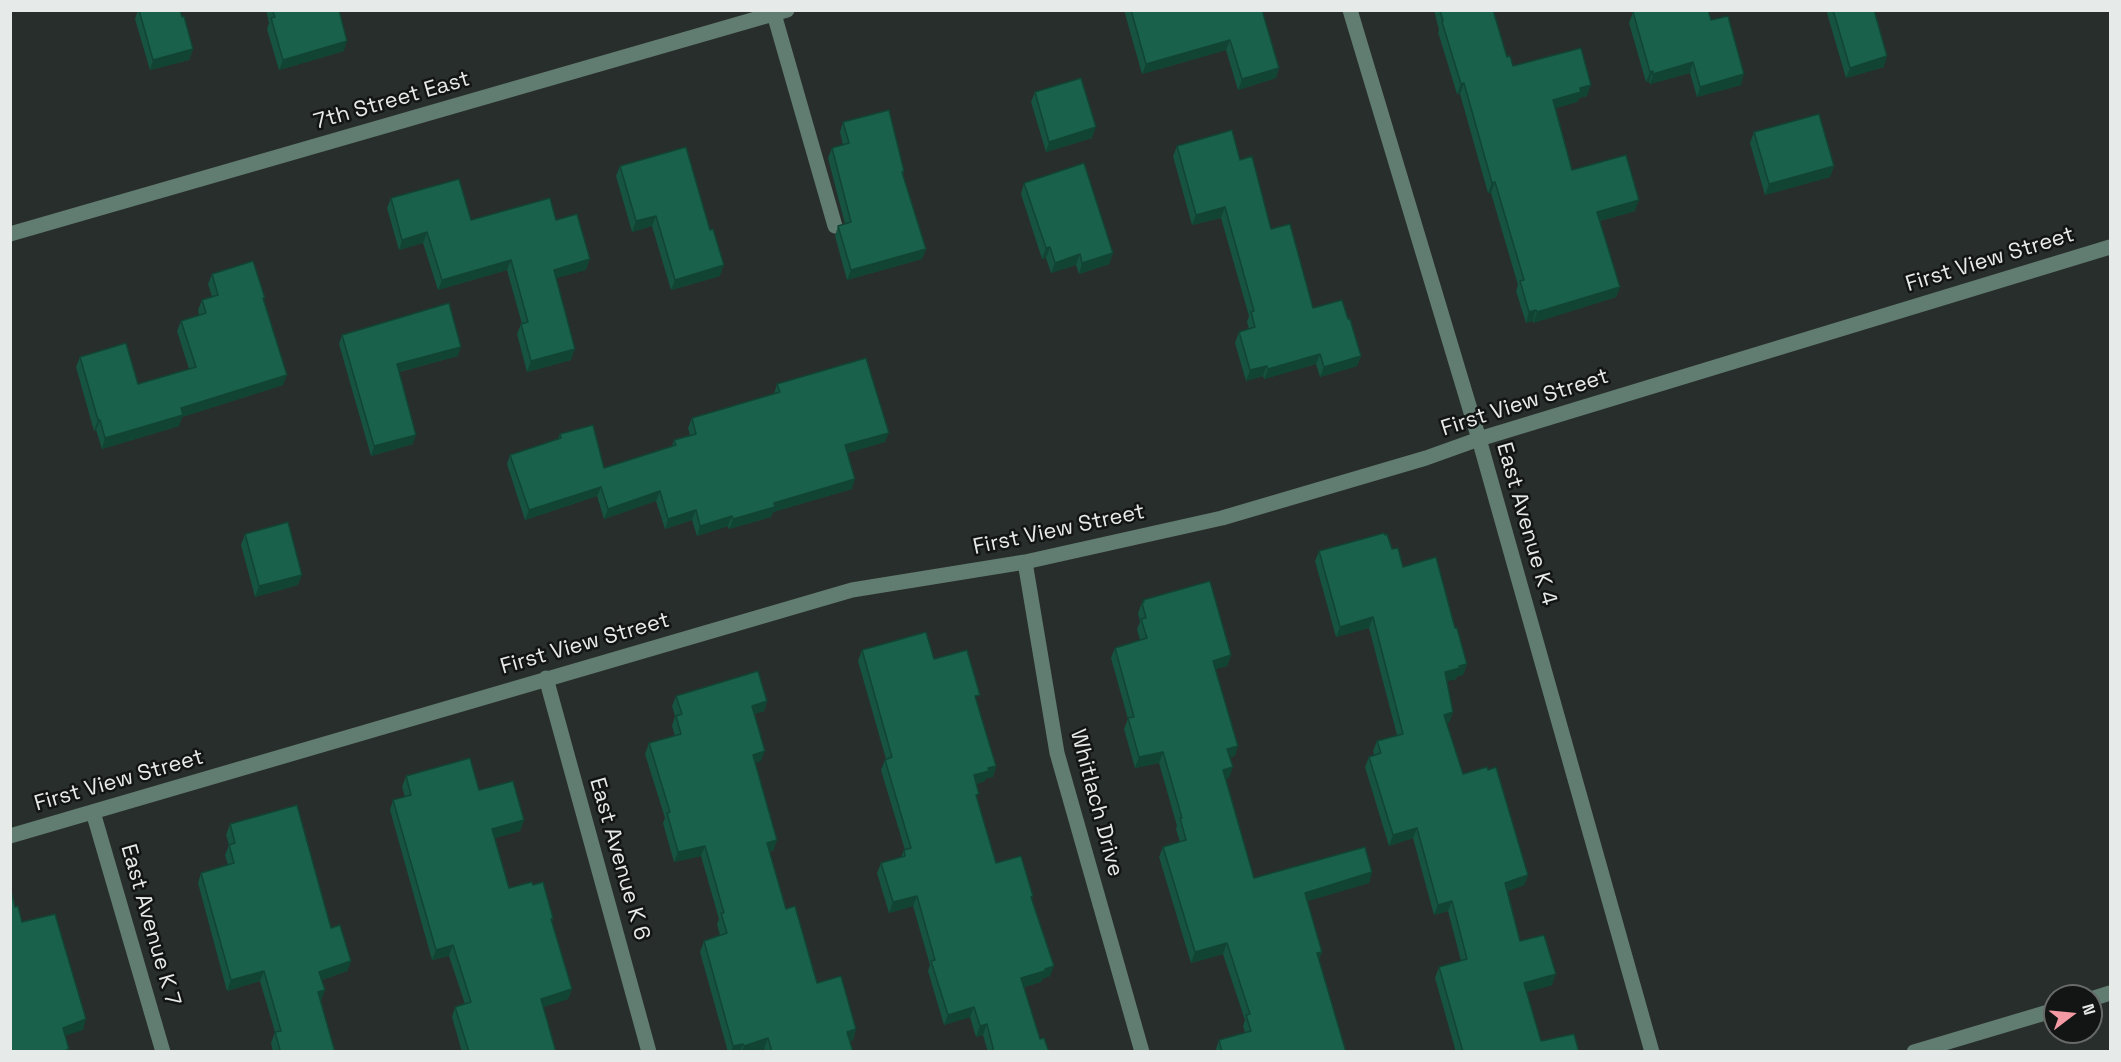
<!DOCTYPE html>
<style>
body{margin:0}
#map{position:relative;width:2121px;height:1062px;overflow:hidden;background:#282e2b;font-family:"Space Grotesk",sans-serif}
canvas{display:block}
.frame{position:absolute;inset:0;border:12px solid #e6eae8;pointer-events:none}
.north{position:absolute;left:2043px;top:984px;width:60px;height:60px;box-sizing:border-box;background:#131514;border:2px solid #676a69;border-radius:50%;rotate:74deg;font-size:16px;font-weight:700;line-height:24px;text-align:center;color:#e6eae8}
.north::after{content:'';display:block;margin:auto;width:21px;height:27px;background:#f49aa4;clip-path:polygon(50% 0,100% 100%,50% 72%,0 100%)}
</style>
<div id="map">
<canvas width="2121" height="1062"></canvas>
<div class="frame"></div>
<div class="north">N</div>
</div>
<script>
const g = document.querySelector('canvas').getContext('2d');
g.lineJoin = 'round';
function stroke(path, color, width, dash) {
  g.strokeStyle = color;
  g.lineWidth = width;
  g.lineCap = dash ? 'butt' : 'round';
  g.setLineDash(dash || []);
  g.stroke(path);
}
function paint(path, color) {
  g.fillStyle = color;
  g.fill(path, 'evenodd');
}
function write(font, color, halo, rows, align = 'center') {
  g.font = font + ' "Space Grotesk",sans-serif';
  g.lineWidth = 5;
  g.setLineDash([]);
  g.textBaseline = 'middle';
  g.strokeStyle = halo;
  g.fillStyle = color;
  for (const [text, x, y, turn = 0] of rows) {
    g.save();
    g.translate(x, y);
    g.rotate((+turn || 0) * Math.PI / 180);
    g.textAlign = isNaN(turn) ? turn : align;
    if (halo) g.strokeText(text, 0, 0);
    g.fillText(text, 0, 0);
    g.restore();
  }
}
stroke(new Path2D(`
 M1350,10L1479,439L1652,1052
 M774,14L835,226
 M10,234L787,10
 M1025,562L1057,753L1142,1052
 M546,678L649,1052
 M93,812L163,1052
 M10,836L852,590L1025,562L1222,518L1426,458L1479,439L2110,247
 M2091,999L2110,993
 M1914,1052L2055,1010`), '#617c70', 15);
paint(new Path2D(`
 M138,10H169L193,49L189,60L150,70L135,19Z
 M266,10H339L344,51L279,70L267,29L269,23Z
 M1124,10H1262L1279,68L1276,78L1238,90L1226,50L1142,74Z
 M1434,10H1493L1507,57L1513,66L1587,96L1579,98L1577,102L1556,108L1572,170L1635,211L1600,221L1620,287L1616,297L1533,323V321L1526,323L1516,291L1518,285L1491,193H1488L1460,94H1457L1438,32L1439,30Z
 M1828,10H1874L1884,67L1846,78L1827,13Z
 M1633,12L1711,20L1741,85L1697,97L1690,73L1650,84L1649,82H1646L1629,23Z
 M1035,92L1092,138L1046,152L1031,102Z
 M843,122L904,171L903,175L926,249L922,259L847,280L835,236L838,226L845,224L828,158L832,148L843,145L840,132Z
 M1754,132L1834,166L1830,177L1765,195L1750,143Z
 M1177,146L1240,160L1271,229L1313,308L1348,319L1361,356L1357,366L1320,377L1316,364L1264,379L1263,376L1246,381L1235,343L1239,332L1249,329L1247,322L1249,316L1221,218L1192,225L1173,156Z
 M620,166L720,276L671,290L652,226L632,232L616,176Z
 M1024,183L1113,253L1109,264L1079,274L1076,265L1051,273L1046,258L1042,259L1021,194Z
 M391,198L471,220H556L586,270L556,278L571,360L527,372L517,334L521,324H522L507,270L438,290L423,243L399,250L387,208Z
 M212,274L264,301L283,385L182,417L179,426L102,449L96,430L94,431L76,367L80,357L138,384L189,369L177,331L181,321L199,315L198,310L202,300L212,297L208,284Z
 M342,335L458,356L399,372L413,444L371,456L339,344Z
 M777,384L885,442L847,453L852,489L773,512L771,517L729,529L728,526L697,536L692,520L665,529L656,501L604,519L597,496L525,520L507,464L510,455L558,439L560,434L604,468L672,446L674,440L690,435L688,428L692,418L774,394Z
 M245,534L298,585L255,597L241,545Z
 M1392,549L1403,567L1455,628L1467,664L1463,675L1457,676L1456,679L1447,681L1449,723H1447L1463,774L1528,875L1524,885L1508,891L1520,941L1552,985L1527,992L1541,1041L1579,1052H1456L1435,978L1439,967L1461,961L1448,911L1434,915L1413,838L1389,846L1365,767L1369,757L1374,755L1373,751L1377,741L1397,735L1369,628L1336,637L1315,561L1319,551Z
 M1143,600L1231,655L1227,666L1215,669L1235,756L1230,757L1229,778H1226L1254,878L1372,872L1369,883L1307,901L1319,960L1346,1052H1215L1219,1040L1245,1033L1243,1026L1245,1020L1223,954L1191,963L1159,857L1163,847L1180,842L1176,829L1177,826L1159,763L1135,768L1124,729L1128,719L1111,658L1115,648L1140,640L1137,629L1140,622L1138,613Z
 M862,650L934,659L977,703L996,766L993,777L986,778L985,781L976,784L977,799L996,863L1032,899L1050,976L1042,979L1041,982L1024,987L1040,1039L1049,1052H988L983,1035L976,1037L970,1017L944,1025L928,971L930,965L913,906L889,913L877,873L881,863L901,857L904,850H905L881,770L885,760L886,759L858,661Z
 M676,696L767,701L764,711L754,714L761,761L755,763L774,850L769,852L786,909L817,983L856,1029L853,1040L850,1041L853,1052H765L764,1049L755,1052H728L700,952L704,941L720,935L717,924L719,919L701,856L674,862L663,823L665,818L645,754L649,743L675,736L672,726L675,716L672,706Z
 M406,776L479,790L524,820L520,831L495,838L509,888L533,885L553,918L552,922L572,989L568,999L543,1007L556,1052H462L452,1017L455,1007L465,1004L449,956L432,960L390,810L393,800L405,797L402,787Z
 M230,824L331,928L351,961L347,971L322,980L321,1001L335,1052H273L271,1043L275,1032L260,981L227,991L198,883L201,873L228,865L225,855L229,845L226,835Z`), '#165340');
paint(new Path2D(`
 M1230,40L1226,50L1142,74L1146,64Z
 M347,41L344,51L279,70L283,60Z
 M193,49L189,60L150,70L153,60Z
 M1887,56L1884,67L1846,78L1850,68Z
 M1693,62L1690,73L1650,84L1653,74Z
 M1279,68L1276,78L1238,90L1242,79Z
 M1653,71L1649,82H1646L1650,72Z
 M1744,74L1741,85L1697,97L1700,87Z
 M1464,83L1460,94H1457L1461,84Z
 M1591,85L1587,96L1579,98L1577,102L1550,110L1553,100L1580,88Z
 M1096,127L1092,138L1046,152L1049,142Z
 M1834,166L1830,177L1765,195L1769,184Z
 M1495,182L1491,193H1488L1492,183Z
 M1639,200L1635,211L1593,223L1597,212Z
 M1225,207L1221,218L1192,225L1196,215Z
 M656,216L652,226L632,232L636,221Z
 M427,232L423,243L399,250L402,240Z
 M1050,247L1046,258L1042,259L1046,248Z
 M926,249L922,259L847,280L851,270Z
 M1113,253L1109,264L1079,274L1082,263Z
 M1080,254L1076,265L1051,273L1055,263Z
 M590,259L586,270L550,280L554,270Z
 M511,260L507,270L438,290L442,280Z
 M724,265L720,276L671,290L675,280Z
 M1620,287L1616,297L1533,323L1537,312Z
 M1536,310L1533,321L1526,323L1529,312Z
 M461,347L458,356L393,373L397,364Z
 M575,349L571,360L527,372L531,361Z
 M1320,354L1316,364L1264,379L1268,369Z
 M1361,356L1357,366L1320,377L1324,367Z
 M1267,366L1263,376L1246,381L1250,370Z
 M287,375L283,385L182,417L179,426L102,449L105,438L181,408Z
 M98,420H100L96,430L94,431Z
 M889,433L885,442L841,455L845,445Z
 M416,435L413,444L371,456L374,446Z
 M855,479L852,489L773,512L771,517L729,529L733,519L774,503Z
 M601,487L597,496L525,520L529,510Z
 M660,491L656,501L604,519L608,509Z
 M696,510L692,520L665,529L668,519Z
 M732,516L728,526L697,536L700,526Z
 M302,575L298,585L255,597L259,586Z
 M1373,617L1369,628L1336,637L1340,627Z
 M1231,655L1227,666L1209,671L1213,661Z
 M1467,664L1463,675L1457,676L1456,679L1441,683L1445,672Z
 M767,701L764,711L748,716L752,706Z
 M1453,712L1449,723L1440,725L1444,715Z
 M1238,746L1235,756L1223,759L1227,749Z
 M765,751L761,761L749,765L753,755Z
 M1163,752L1159,763L1135,768L1139,757Z
 M996,766L993,777L986,778L985,781L970,786L974,775L988,768Z
 M1233,767L1229,778L1219,780L1223,770Z
 M524,820L520,831L488,840L492,829Z
 M1417,828L1413,838L1389,846L1393,835Z
 M777,840L774,850L763,853L767,843Z
 M705,846L701,856L674,862L678,852Z
 M1372,872L1369,883L1301,903L1305,893Z
 M1528,875L1524,885L1502,894L1505,883Z
 M917,896L913,906L889,913L893,902Z
 M1452,901L1448,911L1434,915L1438,905Z
 M1227,943L1223,954L1191,963L1195,952Z
 M453,945L449,956L432,960L436,950Z
 M1322,952L1318,963L1317,953Z
 M351,961L347,971L316,982L319,972Z
 M1054,966L1050,976L1042,979L1041,982L1017,989L1021,978Z
 M264,971L260,981L227,991L231,980Z
 M1556,974L1552,985L1520,994L1524,983Z
 M572,989L568,999L537,1009L541,999Z
 M325,990L321,1001L318,992Z
 M974,1007L970,1017L944,1025L948,1015Z
 M86,1019L83,1030L59,1038L63,1028Z
 M987,1024L983,1035L976,1037L980,1026Z
 M856,1029L853,1040L843,1042L847,1032Z
 M768,1038L764,1049L755,1052H741L744,1046Z
 M743,1044L740,1052H731L733,1046Z`), '#124434');
const building = new Path2D(`
 M139,10H169V11L180,10L182,17L184,16L193,49L153,60Z
 M272,10H339L347,41L283,60L271,18L275,17Z
 M1131,10H1262L1279,68L1242,79L1230,40L1146,64Z
 M1440,10H1493L1507,57L1510,56L1513,66L1581,48L1591,85L1580,88L1581,92L1553,100L1572,170L1626,155L1639,200L1597,212L1620,287L1537,312L1536,310L1529,312L1520,281L1524,280L1495,182L1492,183L1464,83L1461,84L1442,22L1443,21Z
 M1639,10H1708L1711,20L1728,16L1744,74L1700,87L1693,62L1653,74V71L1650,72L1633,12Z
 M1833,10H1874L1887,56L1850,68Z
 M1081,78L1096,127L1049,142L1035,92Z
 M889,110L904,171L902,172L926,249L851,270L838,226L851,222L832,148L849,143L843,122Z
 M1819,114L1834,166L1769,184L1754,132Z
 M1232,130L1240,160L1252,156L1271,229L1290,224L1313,308L1342,300L1348,319H1350L1361,356L1324,367L1320,354L1268,369L1267,366L1250,370L1239,332L1255,327L1251,312L1254,311L1225,207L1196,215L1177,146Z
 M686,147L710,230L713,229L724,265L675,280L656,216L636,221L620,166Z
 M1084,163L1113,253L1082,263L1080,254L1055,263L1050,247L1046,248L1024,183Z
 M459,179L471,220L550,198L556,220L577,214L590,259L554,270L575,349L531,361L521,324L528,322L511,260L442,280L427,232L402,240L391,198Z
 M253,261L265,298H263L287,375L181,408L183,415L105,438L100,420H98L80,357L126,343L138,384L196,367L181,321L206,313L202,300L218,295L212,274Z
 M449,303L461,347L397,364L416,435L374,446L342,335Z
 M866,358L889,433L845,445L855,479L774,503L775,507L733,519L732,516L700,526L696,510L668,519L660,491L608,509L601,487L529,510L510,455L561,438L560,434L593,425L604,468L676,445L674,440L696,434L692,418L780,392L777,384Z
 M288,522L302,575L259,586L245,534Z
 M1384,533L1385,535L1387,534L1392,549L1398,548L1403,567L1436,557L1455,628H1457L1467,664L1459,666L1460,668L1445,672L1453,712L1444,715L1463,774L1487,767L1488,770L1496,767L1528,875L1505,883L1520,941L1544,935L1556,974L1524,983L1541,1041L1574,1034L1579,1052H1463L1439,967L1467,959L1452,901L1438,905L1417,828L1393,835L1369,757L1381,753L1377,741L1403,734L1373,617L1340,627L1319,551Z
 M1210,581L1231,655L1213,661L1238,746L1227,749L1233,767L1223,770L1254,878L1365,847L1372,872L1305,893L1322,952L1317,953L1346,1052H1222L1219,1040L1251,1031L1246,1015L1250,1014L1227,943L1195,952L1163,847L1186,840L1180,818H1182L1163,752L1139,757L1128,718L1134,717L1115,648L1147,638L1141,619L1146,618L1142,603L1144,602L1143,600Z
 M926,632L934,659L967,650L980,695L975,696L996,766L988,768L989,771L974,775L979,794L976,795L996,863L1021,856L1033,896L1031,897L1054,966L1045,969V971L1021,978L1040,1039L1044,1038L1049,1052H994L987,1024L980,1026L974,1007L948,1015L931,961L935,960L917,896L893,902L881,863L905,856L904,850L911,848L885,760L892,757L862,650Z
 M758,671L767,701L752,706L765,751L753,755L777,840L767,843L786,909L795,906L817,983L841,976L856,1029L847,1032L853,1052H772L768,1038L744,1046L743,1044L733,1046L704,941L727,933L721,913H724L705,846L678,852L667,813L670,812L649,743L681,734L676,716L682,714L676,696Z
 M470,758L479,790L513,781L524,820L492,829L509,888L532,882L533,885L543,882L553,918L551,919L572,989L541,999L556,1052H469L455,1007L471,1002L453,945L436,950L393,800L411,795L406,776Z
 M297,805L331,928L340,925L351,961L319,972L325,990L318,992L335,1052H276L280,1050L275,1032L281,1031L264,971L231,980L201,873L234,863L229,845L235,843L230,824Z
 M10,894H12L15,907L18,906L22,922L55,914L86,1019L63,1028L69,1049L66,1050V1052H10Z`);
paint(building, '#19614a');
stroke(building, '#124434', 1.5);
write('22px', '#e6eae8', '#131514', [
 ["7th Street East",392,101,-16],
 ["First View Street",1990,260,-17],
 ["First View Street",1525,403,-18],
 ["East Avenue K 4",1526,524,74],
 ["First View Street",1059,530,-12],
 ["First View Street",585,644,-16],
 ["First View Street",119,781,-16],
 ["Whitlach Drive",1096,803,75],
 ["East Avenue K 6",619,859,74],
 ["East Avenue K 7",150,925,74]
]);
</script>
